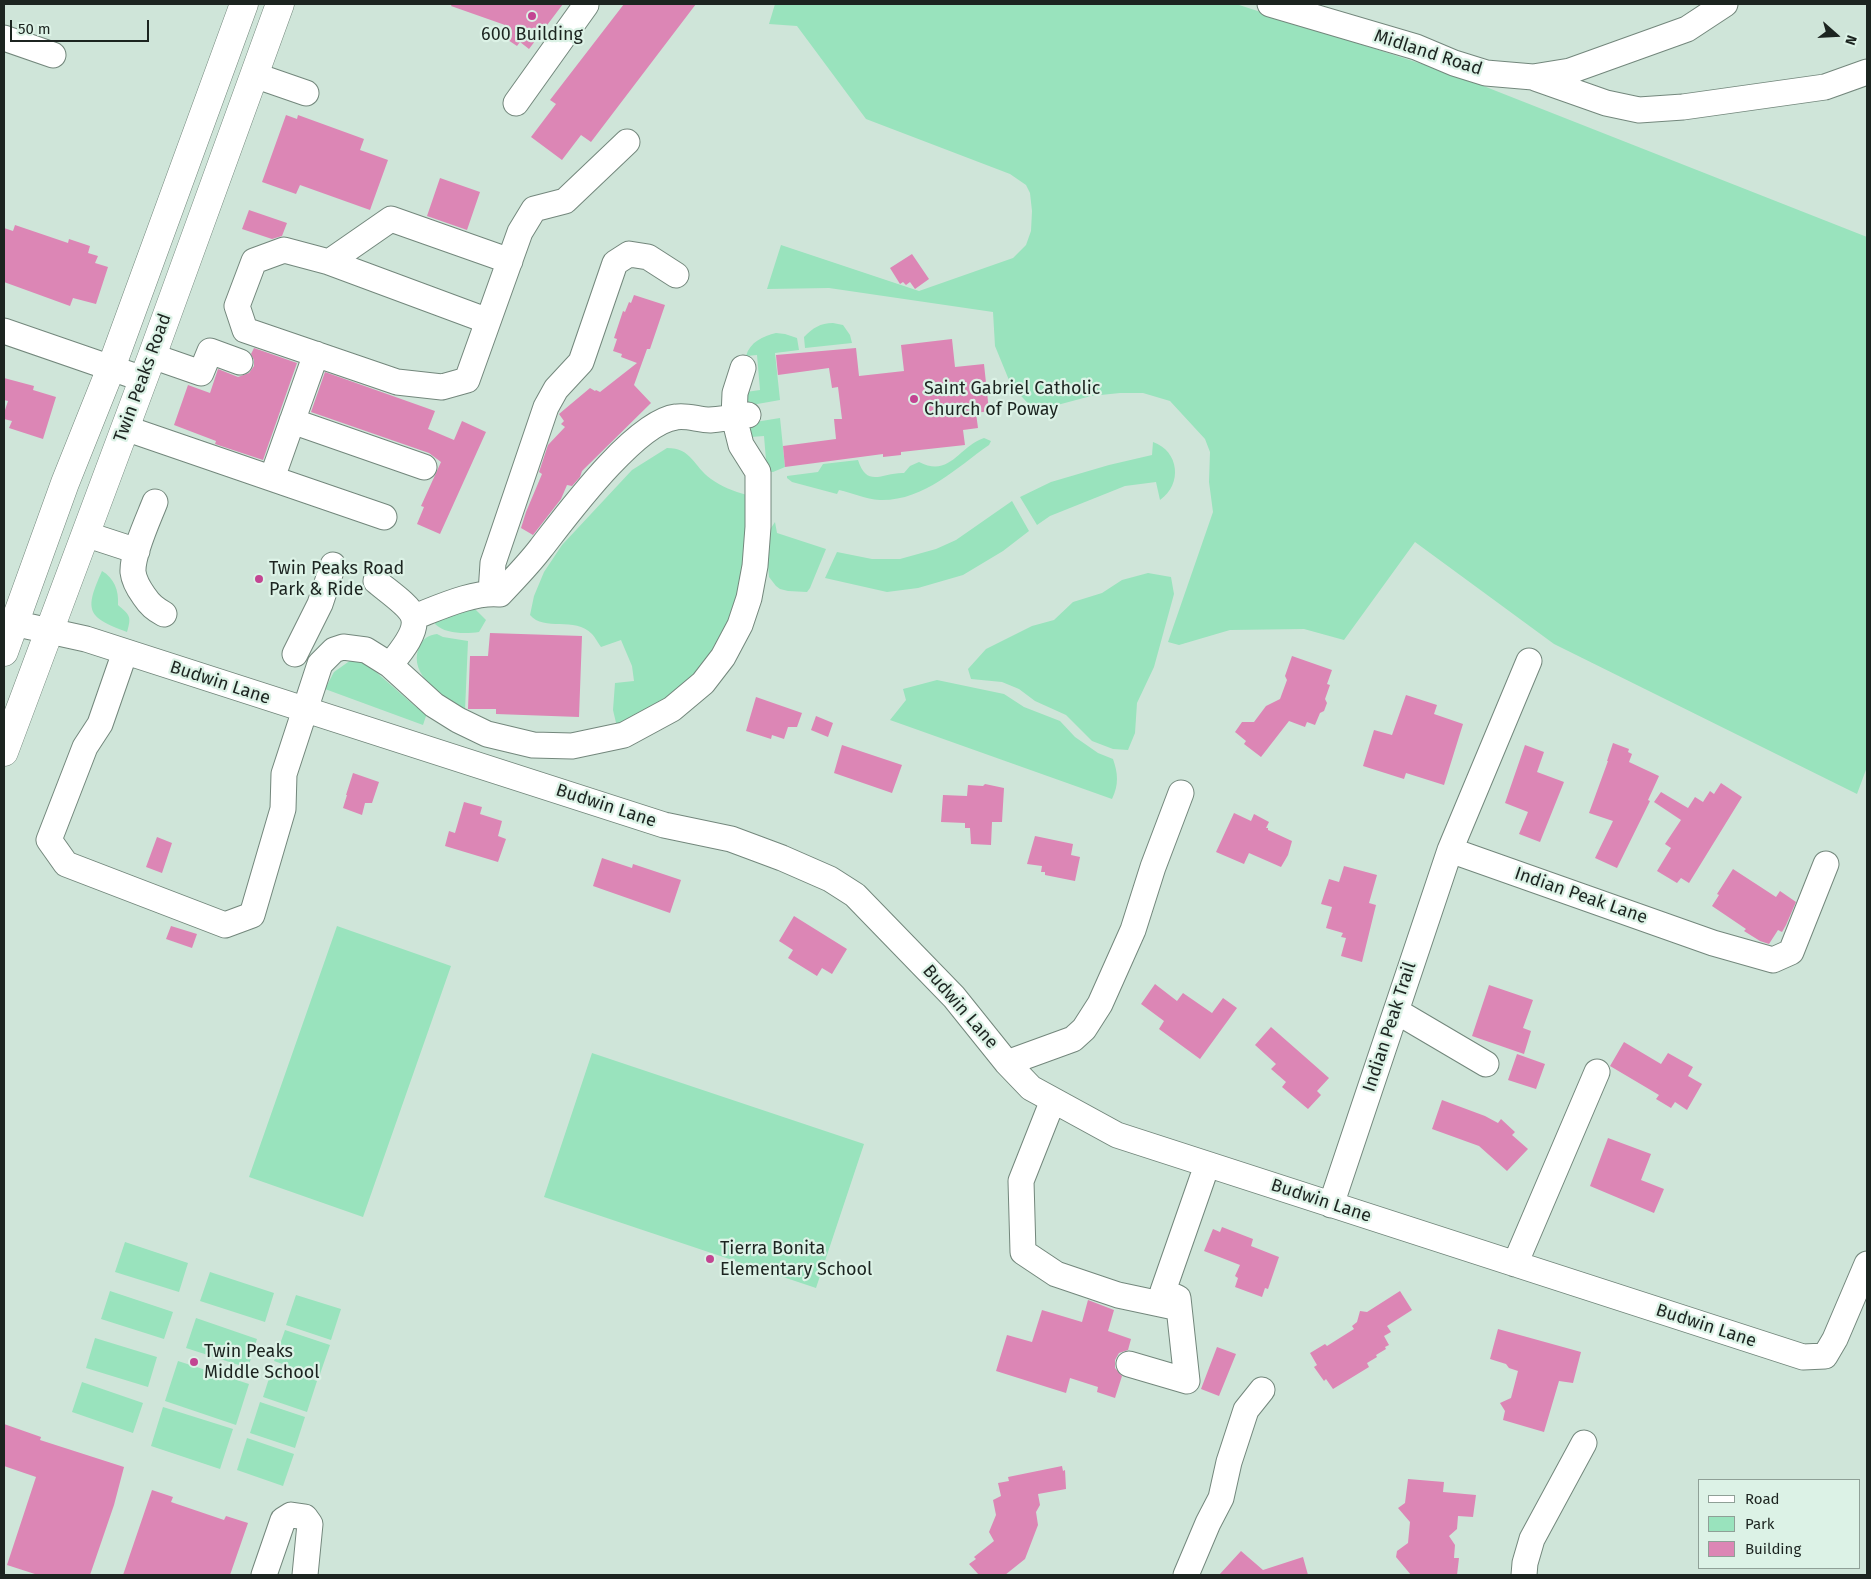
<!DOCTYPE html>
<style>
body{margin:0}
#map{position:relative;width:1871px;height:1579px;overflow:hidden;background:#cfe5d9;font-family:"Fira Sans",sans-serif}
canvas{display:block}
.frame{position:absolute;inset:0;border:5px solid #1c2420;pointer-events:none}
.legend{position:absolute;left:1698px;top:1479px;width:162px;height:90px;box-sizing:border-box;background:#dcf2e6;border:1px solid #8fa097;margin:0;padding:6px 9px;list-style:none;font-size:15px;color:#1c2420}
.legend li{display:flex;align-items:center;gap:10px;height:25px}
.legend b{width:25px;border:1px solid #8fa097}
.north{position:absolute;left:1811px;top:10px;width:50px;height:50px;-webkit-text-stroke:4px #dcf2e6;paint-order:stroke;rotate:109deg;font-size:14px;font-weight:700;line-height:20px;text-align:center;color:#1c2420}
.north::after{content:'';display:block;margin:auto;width:18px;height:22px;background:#1c2420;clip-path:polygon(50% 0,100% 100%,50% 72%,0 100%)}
.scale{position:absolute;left:10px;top:20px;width:139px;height:22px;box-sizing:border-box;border:2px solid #1c2420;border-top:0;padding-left:6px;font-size:15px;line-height:18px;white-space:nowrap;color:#1c2420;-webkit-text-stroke:4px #dcf2e6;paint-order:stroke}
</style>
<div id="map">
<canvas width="1871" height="1579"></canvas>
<div class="frame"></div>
<ul class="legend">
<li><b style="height:6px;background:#fff"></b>Road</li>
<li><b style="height:14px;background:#99e3bd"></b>Park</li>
<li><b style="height:14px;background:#dc86b5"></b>Building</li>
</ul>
<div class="north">N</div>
<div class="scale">50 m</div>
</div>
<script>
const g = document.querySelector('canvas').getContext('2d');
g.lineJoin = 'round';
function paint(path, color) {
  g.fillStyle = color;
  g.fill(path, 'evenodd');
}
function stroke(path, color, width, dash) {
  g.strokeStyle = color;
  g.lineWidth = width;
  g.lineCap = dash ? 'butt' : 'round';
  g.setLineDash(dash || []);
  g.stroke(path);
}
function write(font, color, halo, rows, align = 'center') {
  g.font = font + ' "Fira Sans",sans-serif';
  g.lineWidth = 4.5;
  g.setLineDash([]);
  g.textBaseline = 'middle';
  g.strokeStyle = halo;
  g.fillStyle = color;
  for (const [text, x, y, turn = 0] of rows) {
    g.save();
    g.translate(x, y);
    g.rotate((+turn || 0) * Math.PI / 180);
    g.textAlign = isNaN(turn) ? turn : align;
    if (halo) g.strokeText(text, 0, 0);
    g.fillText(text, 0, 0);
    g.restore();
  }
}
paint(new Path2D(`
 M775,4H1236L1453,74L1867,237V767L1857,794L1554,644L1415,542L1344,640L1304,629L1230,630L1179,645L1168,642L1213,512L1209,482L1210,452L1205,439L1170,401L1143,393H1120L1091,396L1035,411L1011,385L995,346L993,312L829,288L767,289L781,245L919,291L1013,258L1026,245L1031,231L1032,211L1030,193L1026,185L1010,174L866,119L797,26L769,24Z
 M833,323L843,325L850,335L852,343L805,348L804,337C813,328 820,323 833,323Z
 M776,333L785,334L797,338L799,350L775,353L780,400L746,406V392L760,390L757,355L746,356C750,342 763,336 776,333Z
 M780,418L785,467L773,472H767L764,436L751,437L749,423Z
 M984,438L991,441L989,445C956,468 924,501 880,500C865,499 853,493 839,490L837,494L792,482L787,478V476L818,472L823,464L858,460C867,489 883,472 904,473L910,466L919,462C950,478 958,447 984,438Z
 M1153,442C1179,451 1183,484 1160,500L1156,482L1125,486L1050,516L1037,525L1020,497L1051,482L1109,465L1152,455Z
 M667,448C692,448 693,466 711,479C722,487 733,491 747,495L748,550L732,620L702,669L669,697L617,727L613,710L615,683L634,681L632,666L621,640L601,647C598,643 595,637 592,634C575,616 544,632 530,615L534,596L544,572L562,545L632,470Z
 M1012,501L1029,531L1003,551L963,575L918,588L887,592L825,578L837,552L872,559H900L936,549L956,540Z
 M775,522L777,533L826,549L810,588L807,592L788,591L780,589L776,586L769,577L768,565L771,528Z
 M102,571C114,578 119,590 118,605C129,615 132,615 127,632C87,617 84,611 102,571Z
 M1148,573L1171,577L1174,594L1154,667L1137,703L1135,733L1128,750L1113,749L1092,741L1066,715L1035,701L1019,689L1002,682L971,679L968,669L986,649L1032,626L1054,620L1073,602L1102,593L1122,580Z
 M474,608L486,620L479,632C465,634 445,634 435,624L436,621Z
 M437,634L443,637L468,641L465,711C445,696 407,677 419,647C423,638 429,635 437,634Z
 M351,660H359L368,665L416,707L427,713L423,725L325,689L334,672Z
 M937,680L1004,694L1024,707L1060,721L1075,737L1098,753L1113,759C1118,773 1119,785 1112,799L890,720L906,700L903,689Z
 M337,926L451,966L363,1217L249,1177Z
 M592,1053L864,1144L816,1288L544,1197Z
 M125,1242L188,1263L179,1292L115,1272Z
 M210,1272L274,1293L265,1322L200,1301Z
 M110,1291L173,1312L164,1339L101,1319Z
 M296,1295L341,1309L331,1340L286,1325Z
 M196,1318L257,1339L248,1368L186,1348Z
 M285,1330L330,1345L319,1377L274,1361Z
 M95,1338L157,1357L148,1387L86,1368Z
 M178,1361L249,1384L236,1425L165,1401Z
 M273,1366L317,1381L307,1412L263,1397Z
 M82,1382L143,1403L133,1433L72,1412Z
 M260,1402L305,1417L295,1448L250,1433Z
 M163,1407L233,1429L220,1469L151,1446Z
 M247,1438L294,1454L283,1486L237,1470Z`), '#99e3bd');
paint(new Path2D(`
 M452,4H563L529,49L520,42L517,46L505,38L508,34L501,29L505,25L451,6Z
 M624,4H696L591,142L581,135L562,160L531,137L556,104L550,100Z
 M286,115L297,119L298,115L364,139L360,150L388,160L370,210L300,185L296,194L262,182Z
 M440,178L480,192L467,230L427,216Z
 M249,210L287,223L282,236L272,239L242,229Z
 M15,225L68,243L69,239L90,246L88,253L98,256L95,263L108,267L96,304L73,298L70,306L4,282V228L13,231Z
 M912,254L929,279L915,289L910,282L906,285L903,282L900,284L890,268Z
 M634,295L665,305L650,349H647L634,385L651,403L582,471L580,477L572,486L567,485L561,499L533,535L521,528L526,512L542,474L539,472L548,445L565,427L561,424L564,421L559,414L590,388L595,391L596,390L600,392L637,363L621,357L622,354L613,351L617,339L614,338L623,311L625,312L629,302L631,303Z
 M952,339L955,367L984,364L989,411L976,413L978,428L963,430L965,445L901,452V455L883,457V454L785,467L783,446L836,439L834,419H842L838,387L832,388L829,368L778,375L776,355L856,348L859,376L904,371L901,345Z
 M254,348L297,363L263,460L215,444L216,441L174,425L188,385L210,393L218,369L238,377L249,373L254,366V360L251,354Z
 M325,372L435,411L428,429L454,440L462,421L486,432L440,534L417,524L424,507L421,506L441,462L429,453L311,412Z
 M4,378L34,386L33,390L56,397L43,439L9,428L12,421L4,419V413L8,401L4,400Z
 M490,633L582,636L579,717L496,714V709H468L470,656H488Z
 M1292,656L1332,670L1327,684L1330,685L1325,699L1327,703L1324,711L1320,713L1315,725L1307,722L1305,727L1289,721L1261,757L1244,744L1246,741L1235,732L1242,722H1254L1266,706L1280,699L1287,680L1285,676Z
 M1406,695L1437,705L1434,714L1463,724L1444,785L1406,773L1404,779L1363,766L1374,730L1392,735Z
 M756,697L802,713L797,727H788L784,739L772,735L771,739L746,731Z
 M816,716L833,723L828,737L811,730Z
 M1613,743L1629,749L1628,752L1632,754L1629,762L1659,776L1648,800L1650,801L1617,868L1595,858L1613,821L1589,813L1608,761H1607Z
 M842,745L902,765L892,793L834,773Z
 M1525,745L1544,752L1537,772L1564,782L1540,842L1519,834L1528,812L1505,803Z
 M353,773L379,782L372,803H365L362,815L343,808L347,795H346Z
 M1721,783L1742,797L1689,883L1681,878L1677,883L1657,871L1671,848L1665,844L1681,820L1654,802L1661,792L1688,808L1695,797L1703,802L1710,791L1714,794Z
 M985,784L1004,788L1002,822H992L991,845L971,844L970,828H965V823L941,822L943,795L967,796L968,785L983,786Z
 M464,802L482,807L480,814L502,821L498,836L506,839L498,862L445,846L449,831L455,833Z
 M1234,813L1251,821L1254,814L1269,822L1266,828H1268V830L1292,841L1288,855L1281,867L1249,853L1244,864L1216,852Z
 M1035,836L1073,844L1071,855L1080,857L1075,881L1045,875V872H1041L1042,866L1027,864Z
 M157,837L172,843L162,873L146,867Z
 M602,858L632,868L633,864L681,880L670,913L593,886Z
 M1344,866L1377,875L1369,903L1376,905L1362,962L1341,956L1346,938L1341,937L1343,933L1326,928L1332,907L1321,904L1329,879L1339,882Z
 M1733,869L1776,897L1780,891L1796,902L1786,925L1782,932L1778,930L1769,944L1760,941L1744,931L1746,929L1712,906L1719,895L1717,894Z
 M794,916L847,949L832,974L822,968L817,976L788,958L793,950L779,941Z
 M171,926L197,934L192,948L166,939Z
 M1155,984L1177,1001L1183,993L1212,1013L1223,998L1237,1008L1200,1059L1159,1029L1164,1021L1141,1004Z
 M1489,985L1533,1000L1523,1028L1531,1031L1524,1054L1472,1036Z
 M1271,1027L1329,1078L1317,1091L1321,1095L1308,1109L1282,1087L1286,1082L1271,1069L1276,1064L1255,1045Z
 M1624,1042L1661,1064L1668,1053L1693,1067L1688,1076L1702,1084L1687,1110L1675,1102L1671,1108L1656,1099L1659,1095L1610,1066Z
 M1517,1054L1545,1064L1536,1089L1508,1080Z
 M1442,1100L1485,1116L1498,1123L1501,1119L1515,1132L1512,1135L1528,1149L1507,1171L1479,1146L1432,1129Z
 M1608,1138L1651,1154L1641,1180L1664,1189L1654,1213L1590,1186Z
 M1222,1227L1253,1239L1251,1246L1279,1257L1268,1289L1265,1288L1262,1297L1235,1287L1238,1278L1235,1276L1240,1265L1204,1251L1213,1229L1220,1232Z
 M1400,1291L1412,1310L1387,1326L1391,1332L1384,1336L1389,1345L1385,1347L1386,1349L1376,1355L1377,1357L1367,1363L1369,1367L1333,1389L1326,1379L1324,1381L1314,1367L1317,1365L1310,1353L1325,1344L1327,1346L1354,1329L1352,1326L1357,1322L1360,1311L1367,1312Z
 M1088,1300L1114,1310L1108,1331L1131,1339L1128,1350L1119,1353L1115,1360V1368L1122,1376L1115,1398L1097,1392L1098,1387L1070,1378L1066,1393L996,1371L1007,1335L1032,1342L1042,1310L1082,1322Z
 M1498,1329L1581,1352L1573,1383L1559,1381L1544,1432L1503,1420L1505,1411L1500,1403L1511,1398L1518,1371L1509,1368L1506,1364L1490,1359Z
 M1217,1347L1236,1354L1219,1396L1201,1389Z
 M4,1424L41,1437L40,1440L124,1467L114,1505L90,1575H38L7,1565L36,1477L4,1466Z
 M1062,1466L1063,1471L1065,1470L1066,1489L1038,1494L1040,1505L1036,1512L1038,1525L1025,1559L1005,1575H979L969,1564L976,1559L974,1557L994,1541L989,1532L996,1515L993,1500L1001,1496L998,1483L1009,1481L1008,1477Z
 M1408,1479L1444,1482L1443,1492L1476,1495L1473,1517L1458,1516L1457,1529L1449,1536L1455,1545L1454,1558H1459L1457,1575H1411L1396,1557L1397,1551L1408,1543L1410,1522L1398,1508L1405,1503Z
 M152,1490L173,1497L171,1502L224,1520L226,1516L248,1523L230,1575H123Z
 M1241,1551L1263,1570L1303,1557L1308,1575H1219Z`), '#dc86b5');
const minor = new Path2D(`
 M1270,4L1416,47L1454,63L1486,73L1533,77L1570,71L1687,29L1725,4
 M4,38L53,55
 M254,75L306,93
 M1535,78L1606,103L1639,110L1683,107L1825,87L1867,72
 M516,103L586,5
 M329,262L391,219L510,261
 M488,321L329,262L284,250L254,261L237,306L245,330L397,382L442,387L467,380L520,232L534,209L565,201L627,142
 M4,331L143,379
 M152,356L201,373L210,351L240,362
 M292,421L424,467
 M125,428L384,517
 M272,478L316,354
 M155,502C148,520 132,554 133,572C134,581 139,589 144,596C150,605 155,609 164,614
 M85,534L137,551
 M376,581C386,590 409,605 413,616C419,631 399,654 390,665
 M491,593L493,563L546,407L556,389L581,362L615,263L629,254L648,257L676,275
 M414,617C438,608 474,591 500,594C514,579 528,565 541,548C566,516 635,422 676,417C687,415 699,420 710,420C722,419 735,417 748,415
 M4,621L86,639L664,825L731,839L782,858L830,879L855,895L954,997L1007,1063L1031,1088L1117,1135L1803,1357L1825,1356L1835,1339L1867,1264
 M125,652L100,724L85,747L49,840L66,864L225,925L252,915L283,809L284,774L320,664L334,650L343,647L366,650L390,665L434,705L458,720L487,734L533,745L572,746L624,735L672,709L703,683L723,657L740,625L749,598L755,566L758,527V472L741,445L734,417L735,393L743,368
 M295,654L320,604L333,565
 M1450,850L1713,943L1773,960L1791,952L1826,864
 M1396,1011L1486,1064
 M1007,1063L1073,1039L1084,1029L1100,1004L1133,930L1153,867L1181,793
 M1053,1100L1021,1181L1023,1252L1056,1274L1118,1295L1179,1308
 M1331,1205L1450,850L1529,661
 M1515,1264L1597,1072
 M1129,1364L1187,1381L1178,1298L1163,1291L1207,1165
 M264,1575L283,1520L291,1515L305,1517L310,1524L305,1575
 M1186,1575L1208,1523L1221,1498L1229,1462L1246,1410L1262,1390
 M1524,1575L1525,1563L1532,1539L1584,1443`);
const major = new Path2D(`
 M4,652L65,483L111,368L244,4
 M4,752L152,356L280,4`);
stroke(minor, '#73877c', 27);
stroke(major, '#73877c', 29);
stroke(minor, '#fff', 25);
stroke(major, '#fff', 28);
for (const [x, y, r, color] of [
 [532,16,5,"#c34592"],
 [914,399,5,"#c34592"],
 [259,579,5,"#c34592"],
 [710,1259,5,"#c34592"],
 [194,1362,5,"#c34592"]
]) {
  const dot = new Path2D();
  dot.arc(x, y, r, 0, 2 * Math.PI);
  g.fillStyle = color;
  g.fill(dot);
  stroke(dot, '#dcf2e6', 2);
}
write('18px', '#1c2420', '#dcf2e6', [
 ["600 Building",532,35,"center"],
 ["Saint Gabriel Catholic",924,389],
 ["Church of Poway",924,410],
 ["Twin Peaks Road",269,569],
 ["Park & Ride",269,590],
 ["Tierra Bonita",720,1249],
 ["Elementary School",720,1270],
 ["Twin Peaks",204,1352],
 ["Middle School",204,1373]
], 'left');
write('18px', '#1c2420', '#dcf2e6', [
 ["Midland Road",1428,53,18],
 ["Twin Peaks Road",143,378,-70],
 ["Budwin Lane",220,683,18],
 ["Budwin Lane",606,806,18],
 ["Indian Peak Lane",1581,896,19],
 ["Budwin Lane",960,1007,49],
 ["Indian Peak Trail",1390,1027,-72],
 ["Budwin Lane",1321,1201,18],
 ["Budwin Lane",1706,1326,18]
]);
</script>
